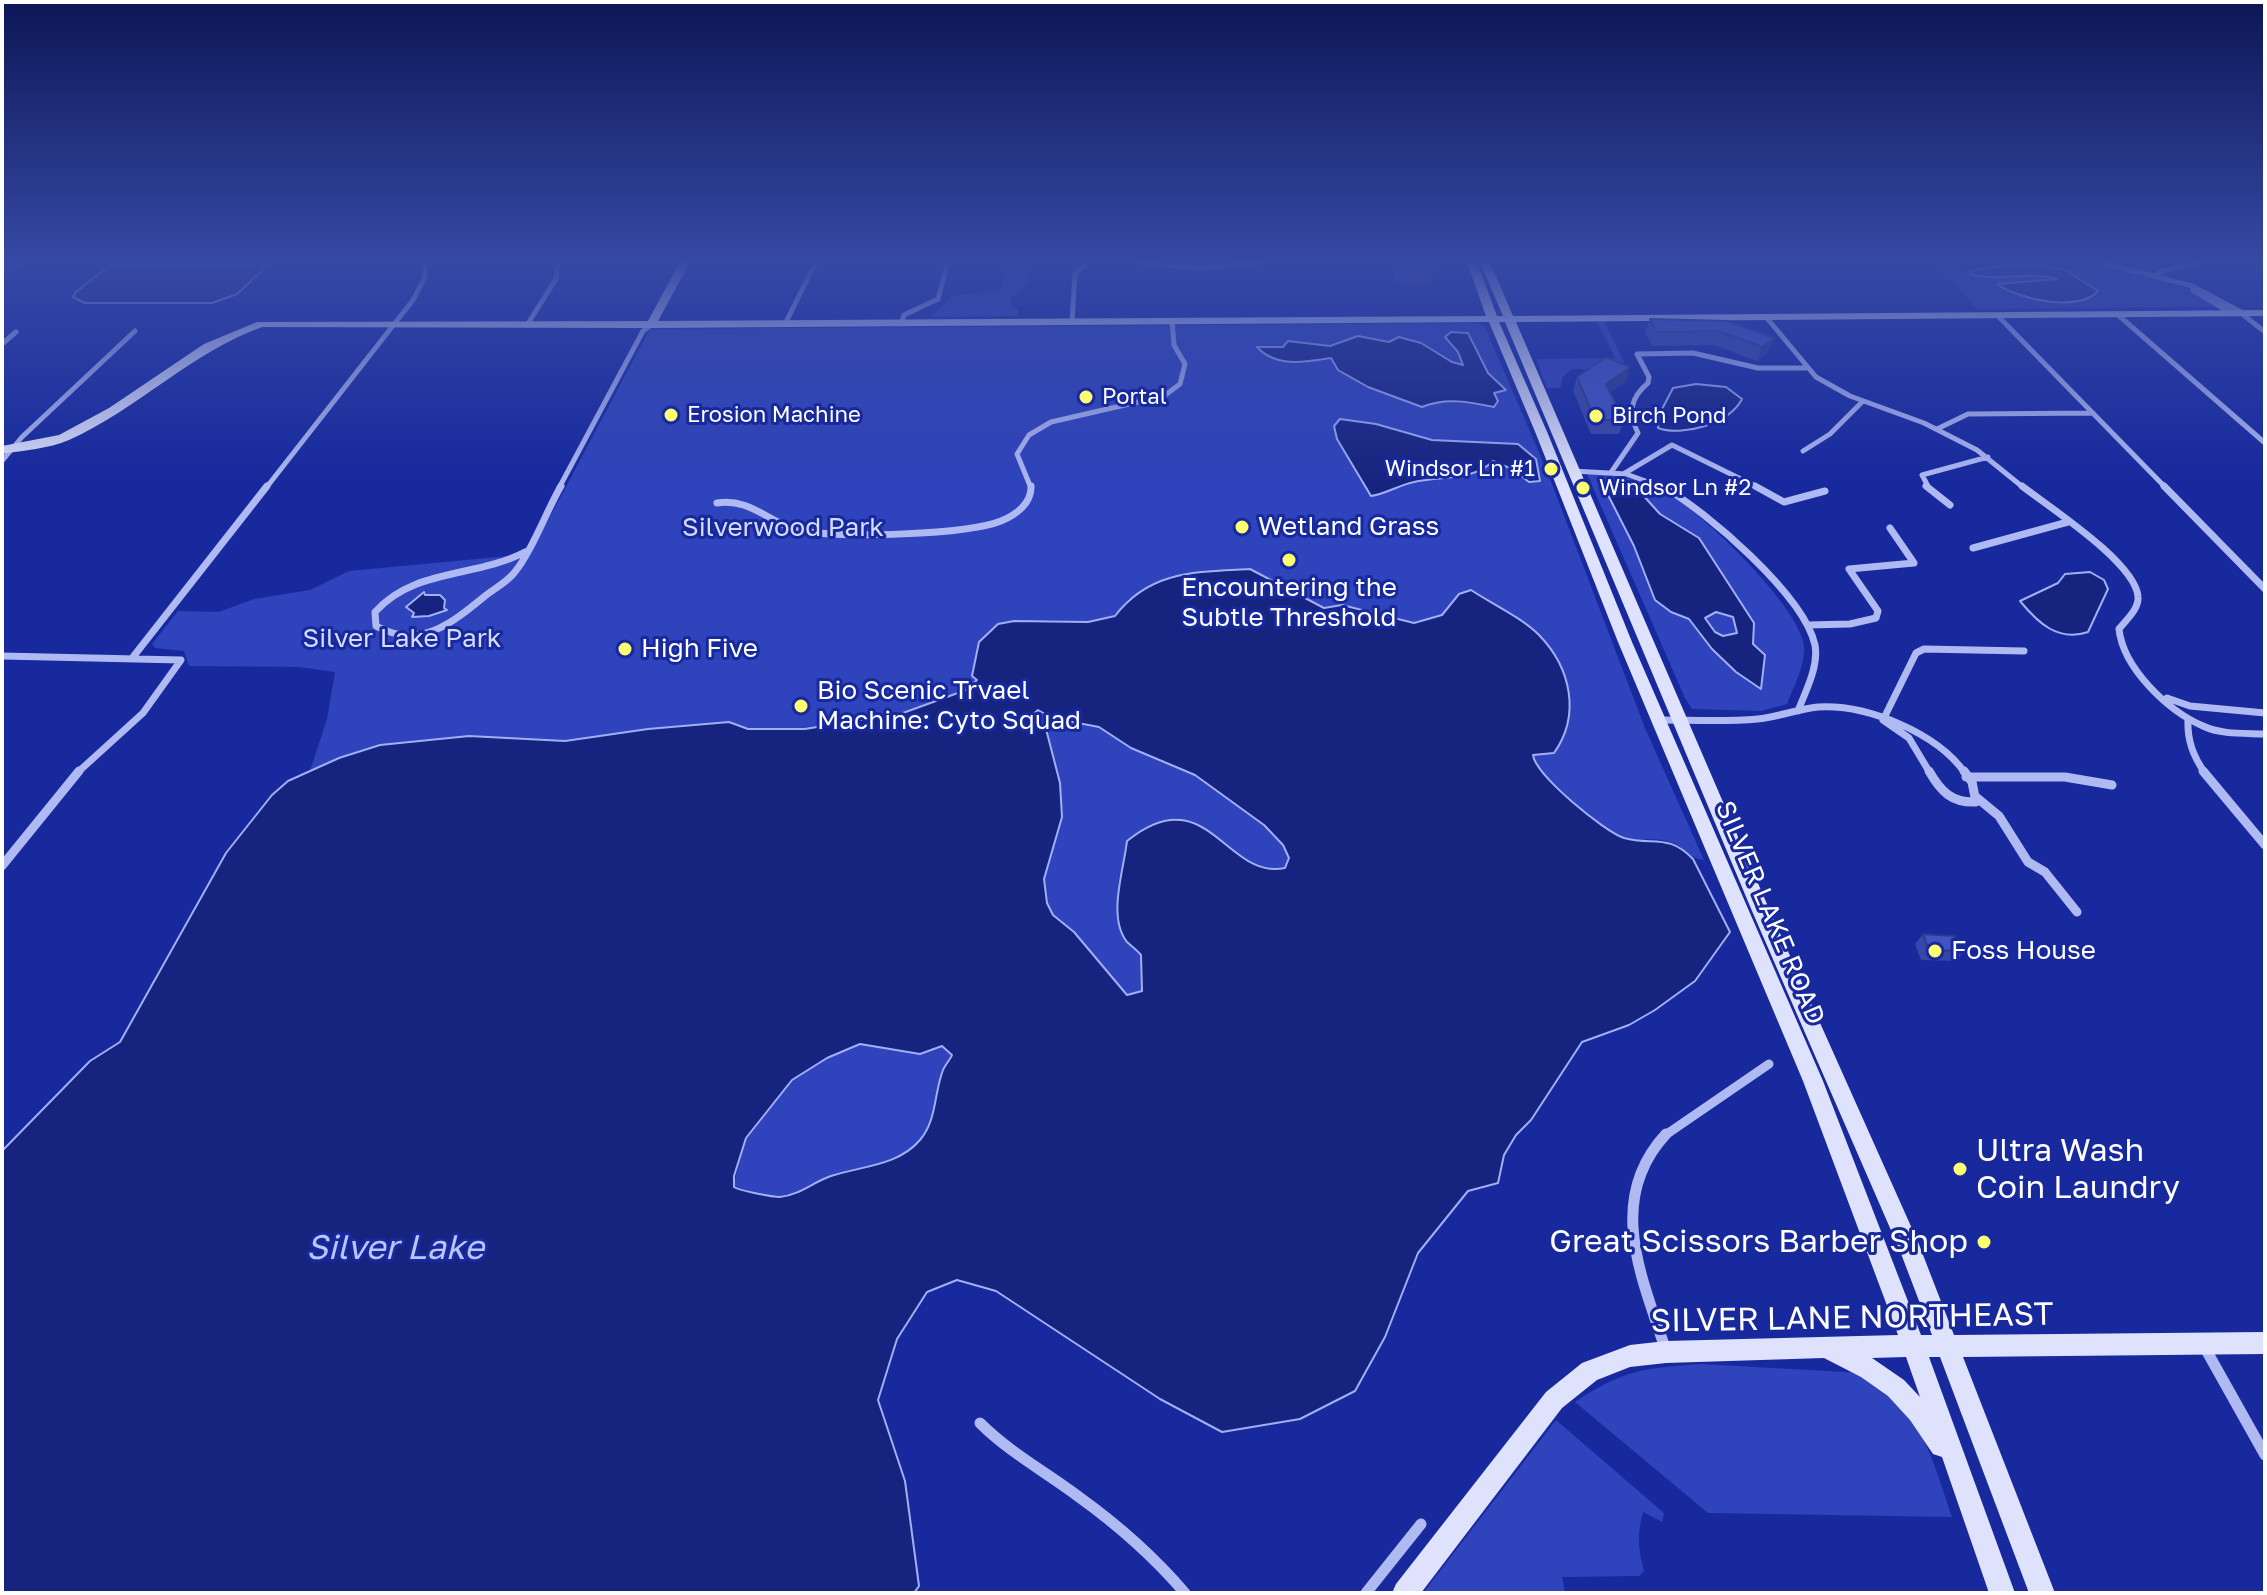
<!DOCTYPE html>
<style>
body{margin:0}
#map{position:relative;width:2267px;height:1595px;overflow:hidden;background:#17299d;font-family:"Golos Text",sans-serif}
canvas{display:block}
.frame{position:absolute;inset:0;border:4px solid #fff;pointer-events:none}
</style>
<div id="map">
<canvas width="2267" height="1595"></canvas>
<div class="frame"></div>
</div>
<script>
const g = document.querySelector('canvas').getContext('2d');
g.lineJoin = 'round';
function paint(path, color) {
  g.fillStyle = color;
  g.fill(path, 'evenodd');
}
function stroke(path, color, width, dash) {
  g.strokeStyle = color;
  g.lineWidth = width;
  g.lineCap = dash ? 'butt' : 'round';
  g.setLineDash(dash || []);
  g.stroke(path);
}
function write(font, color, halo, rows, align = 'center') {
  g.font = font + ' "Golos Text",sans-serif';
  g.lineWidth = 6;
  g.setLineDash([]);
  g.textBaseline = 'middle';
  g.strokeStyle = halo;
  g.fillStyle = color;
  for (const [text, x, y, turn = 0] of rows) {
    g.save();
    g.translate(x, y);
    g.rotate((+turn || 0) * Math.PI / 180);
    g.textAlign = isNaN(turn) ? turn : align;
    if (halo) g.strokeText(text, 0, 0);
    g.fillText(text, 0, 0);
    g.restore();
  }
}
paint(new Path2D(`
 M1007,262H1032L1027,284L1010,299V303L1018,310L1017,316L930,317L952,296L1002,290Z
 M1944,266L1978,276L2052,277L2057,281L2035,282L2018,295L2061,302L2097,291L2065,270L2112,267L2189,289L2218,307L1977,309L1939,268Z
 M1597,321H1604L1628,370L1572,369L1563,377L1560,388H1547L1536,359L1615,358Z
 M1477,323L1485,327L1547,471L1645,728L1704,860C1689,858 1686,849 1673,843C1657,836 1639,842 1623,838C1604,832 1535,775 1533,755L1538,752L1459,594L1442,615L1414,623L1342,605L1324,608L1250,569L1171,576L1128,599L1115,616L1088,622L1048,620L966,690L903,713L805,729H748L729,722L648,729L565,741L469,736L380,745L310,771L327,719L335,672L299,667L189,666L184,651L155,648L152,644L178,611L219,612L254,599L310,590L349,571L530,554L650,329Z
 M1587,474C1612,475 1635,477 1659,488C1696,506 1798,604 1804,645C1806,664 1794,686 1787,704L1761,711L1692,709L1685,698Z
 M1038,710L1052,718L1099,727L1131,748L1195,775L1264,825L1283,845L1289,858L1285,868C1255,874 1225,843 1202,826L1127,841L1118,883L1125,940L1141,955L1142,991L1127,996L1074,932L1053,915L1047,903L1044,879L1062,817L1060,783L1046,730L1030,723V717Z
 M860,1044L919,1054L942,1046L953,1055C937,1080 940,1117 920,1140C898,1166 861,1166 831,1176C813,1182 800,1196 780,1197C773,1197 740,1190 733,1187L746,1138L792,1080L827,1058Z
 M1700,1364L1863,1373C1918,1400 1934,1463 1952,1517L1708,1513L1575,1402C1623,1370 1644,1368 1700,1364Z
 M1556,1420L1664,1513L1662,1522L1643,1512C1637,1534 1638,1549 1644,1571L1639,1576L1562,1577L1565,1593H1423Z`), '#2f43bc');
const water = new Path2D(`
 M114,262H271L237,294L212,303H85L73,297L76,292Z
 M2026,262L2065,270L2098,291C2080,313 2017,299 1997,284L2057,279C2029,270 1998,283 1971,274L1970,271Z
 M1451,332L1468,333L1488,373L1506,390L1494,393L1498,401L1494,407C1470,402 1446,397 1422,407L1368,387L1338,370L1331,358C1306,362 1276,368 1257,347H1283L1288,341L1330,346L1358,336L1389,342L1399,337L1421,343L1452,362L1463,365L1458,352L1445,337Z
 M1696,384L1726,387L1742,399C1729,424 1682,437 1658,428L1659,415L1673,388Z
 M1340,419L1376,424L1432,440L1518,444L1536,459L1540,481L1529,482L1512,469L1493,461C1474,481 1440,476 1414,482C1399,485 1386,494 1371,496L1337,439L1334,426Z
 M1625,486L1641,493L1660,514L1699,538L1754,623L1753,644L1765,655L1761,689L1736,672L1712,649L1689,619L1671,612L1655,600L1634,546L1607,493ZM1716,612L1733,617L1737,633L1723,636L1715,632L1705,618Z
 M1250,569L1324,608L1342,605L1414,623L1442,615L1459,594L1471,590C1492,604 1521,617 1539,635C1571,668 1581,715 1554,753L1533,755C1535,775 1605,832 1624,838C1653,846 1668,833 1693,859L1730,932L1695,981L1655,1010L1629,1025L1582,1042L1531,1120L1516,1135L1504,1155L1498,1183L1468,1191L1418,1253L1385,1337L1355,1391L1300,1419L1222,1432L1160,1399L996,1291L957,1280L927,1292L897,1339L878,1400L905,1481L919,1586L914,1593H2V1151L90,1061L120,1042L226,853L272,795L288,781L339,758L380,745L469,736L565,741L648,729L729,722L748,729H805L903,713L966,690L977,680L972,676L979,642L998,624L1014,621L1088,622L1115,616C1150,570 1197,572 1250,569ZM1038,710L1052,718L1099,727L1131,748L1195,775L1264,825L1283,845L1289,858L1285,868C1226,881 1207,776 1127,841C1124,869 1107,917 1127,942C1131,946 1136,949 1141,955L1142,991L1127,995L1074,932L1053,915L1047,903L1044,879L1062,817L1060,783L1046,729L1030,723V717ZM860,1044L920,1054L942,1046L952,1055C950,1060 945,1065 943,1070C934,1093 937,1120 920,1140C898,1166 861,1166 831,1176C813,1182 800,1195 780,1197C773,1197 740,1191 734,1187V1176L746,1138L792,1080L827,1058Z
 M2090,572L2104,580L2108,589L2088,632C2058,642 2038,623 2020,601L2058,583L2065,574Z
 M424,592L425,595H440L445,600L444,608L447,610L429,616L412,617L414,613L406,607Z`);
paint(water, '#16237f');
stroke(water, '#a1aff5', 2);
stroke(new Path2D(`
 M1132,262L1199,268L1266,262
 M2100,262L2192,286L2243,313
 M2259,262H2265
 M2155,276L2161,271L2203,262
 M2193,290L2231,313
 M2241,313L2265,332
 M2117,314L2265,443
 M1997,315L2166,488
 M1766,317L1816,377L1850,396L1924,423L1977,450L2024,488
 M1072,322L1075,273L1089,262
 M785,324L816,262
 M901,324L904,315L938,299L948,262
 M527,325L556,279L558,262
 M2,344L16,332
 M1937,429L1968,414L2093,413
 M1803,451L1830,434L1863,401
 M2,461L22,437L135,331
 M1573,471L1626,474L1665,488
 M1612,471L1638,433C1628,413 1630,398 1648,383L1649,377L1637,354L1693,353L1758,368H1806
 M1625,473L1672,445L1759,488
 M266,488L413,300L425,277L424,262
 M559,488L643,331L651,325
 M1031,488L1017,454L1029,435L1051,422L1164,396L1180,384L1185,364L1174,345L1172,321
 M1929,488L1922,475L1988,457`), '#afb9f2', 5);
stroke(new Path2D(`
 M1662,486C1706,511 1804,595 1815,645C1819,667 1805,692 1798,711
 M1755,486L1784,502L1825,491
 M1926,486L1950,505
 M2022,486C2049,507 2136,563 2138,597C2139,609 2126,620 2119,629C2123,668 2168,711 2203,726C2222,735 2245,733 2265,734
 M2164,486L2265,589
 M717,503C751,497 772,526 803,531C842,538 966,535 1001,521C1016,515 1032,503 1031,486
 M1973,548L2068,522
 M525,552C475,578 414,568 375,612L376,626C419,650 451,624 485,596C494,589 507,582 514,573C531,553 547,510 561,486
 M1808,625L1850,624L1876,618L1878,611L1849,569L1914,563L1890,528
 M2,656L181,660L143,713L77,773
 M133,657L267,486
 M2167,698L2190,706L2265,713
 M2188,719C2187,740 2193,756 2205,773
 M1659,720C1692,720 1725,722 1758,719C1778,717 1798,709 1818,707C1867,704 1937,733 1965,773
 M1883,720L1909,738L1930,773
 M1883,720L1916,653L1924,649L2024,651`), '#afb9f2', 7);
stroke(new Path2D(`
 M1929,771C1941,792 1952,803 1976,802L1972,782L1964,771
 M2203,771L2265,845
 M1966,777H2065L2112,785
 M1976,797L1999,816L2028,862L2045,872L2077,912
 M2,866L79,771
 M1664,1136L1769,1064`), '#afb9f2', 9);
stroke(new Path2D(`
 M2205,1348L2265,1455
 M1666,1351C1642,1277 1605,1200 1666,1134
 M980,1423C1010,1453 1046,1472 1079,1497C1118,1525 1154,1557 1185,1593
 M1366,1593L1421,1524`), '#afb9f2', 11);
paint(new Path2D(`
 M680,262H690L658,321L1486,316L1467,262H1477L1497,316H1503L1480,262H1490L1513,316L2265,310V316L1516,322L1770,911L1918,1242L1954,1335L2265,1332V1354L1963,1357L2055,1593H2029L1940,1357H1929L2015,1593H1989L1942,1457L1933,1454L1910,1420L1888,1396L1861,1377L1824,1358L1666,1363L1630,1367L1597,1380L1562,1408L1421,1593H1392L1396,1584L1546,1392L1582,1363L1630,1345L1666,1341L1898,1335L1803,1081L1618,642L1536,434L1489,322L651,328L262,327C190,353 138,409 69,440C48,449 24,450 2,454V446L59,435L109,408L204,344L257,322L648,321ZM1499,322H1505L1752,911L1900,1251L1932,1335H1921L1823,1081L1632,642L1548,434ZM1906,1357L1920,1397L1904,1380L1872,1358Z`), '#dee2fc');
paint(new Path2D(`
 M1390,262H1436L1437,265L1434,283L1408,286L1407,282H1395Z
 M1650,319L1728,321L1768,352L1757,361L1714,345L1652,346L1645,333Z
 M1577,377L1626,381L1610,392L1624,420L1619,434H1591L1573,391Z
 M1923,934L1964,951L1956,961L1921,960L1915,944Z`), '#3747a8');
paint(new Path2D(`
 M2,262H25L2,278Z
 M1437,265L1434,283L1408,286L1411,268Z
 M1774,338L1768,352L1757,361L1762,347Z
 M1630,367L1626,381L1601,398L1606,384Z`), '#2d3a88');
const building = new Path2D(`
 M1397,262H1436L1437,265L1411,268L1410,264H1398Z
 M1650,319L1728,321L1774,338L1762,347L1719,331L1657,332Z
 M1606,357L1630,367L1606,384L1624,420H1595L1577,377Z
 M1923,934L1954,936L1964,951L1929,950Z`);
paint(building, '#4053c3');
stroke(building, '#2d3a88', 2);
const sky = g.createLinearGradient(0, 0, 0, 485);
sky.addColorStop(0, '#0d1756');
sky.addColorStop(0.54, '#3649a5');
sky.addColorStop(1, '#3649a500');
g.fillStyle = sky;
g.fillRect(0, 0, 2267, 485);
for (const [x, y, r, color] of [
 [1086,397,8,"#fdff70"],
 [671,415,8,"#fdff70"],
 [1596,416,8,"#fdff70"],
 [1551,469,8,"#fdff70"],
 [1583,488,8,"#fdff70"],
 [1242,527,8,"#fdff70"],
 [1289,560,8,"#fdff70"],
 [625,649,8,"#fdff70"],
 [801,706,8,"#fdff70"],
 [1935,951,8,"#fdff70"],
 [1960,1169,8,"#fdff70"],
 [1984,1242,8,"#fdff70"]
]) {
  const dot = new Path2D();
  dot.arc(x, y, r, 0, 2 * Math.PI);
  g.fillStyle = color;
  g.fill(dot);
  stroke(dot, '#17299d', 3);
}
write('22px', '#fff', '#17299d', [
 ["Portal",1102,397],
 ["Erosion Machine",687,415],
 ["Birch Pond",1612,416],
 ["Windsor Ln #1",1535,469,"right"],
 ["Windsor Ln #2",1599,488]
], 'left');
write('26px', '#fff', '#17299d', [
 ["Wetland Grass",1258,527],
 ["Encountering the",1289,588,"center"],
 ["Subtle Threshold",1289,618,"center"],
 ["High Five",641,649],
 ["Bio Scenic Trvael",817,691],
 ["Machine: Cyto Squad",817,721],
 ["Foss House",1951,951]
], 'left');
write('26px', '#d6dcfd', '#17299d', [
 ["Silverwood Park",783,528],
 ["Silver Lake Park",402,639]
]);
write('26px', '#fff', '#17299d', [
 ["SILVER LAKE ROAD",1770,913,67]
]);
write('32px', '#fff', '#17299d', [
 ["Ultra Wash",1976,1151],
 ["Coin Laundry",1976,1188],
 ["Great Scissors Barber Shop",1968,1242,"right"]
], 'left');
write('32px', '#fff', '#17299d', [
 ["SILVER LANE NORTHEAST",1852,1318,-1]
]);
write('italic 34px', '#bbc5f9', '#17299d', [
 ["Silver Lake",395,1248]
]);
</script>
